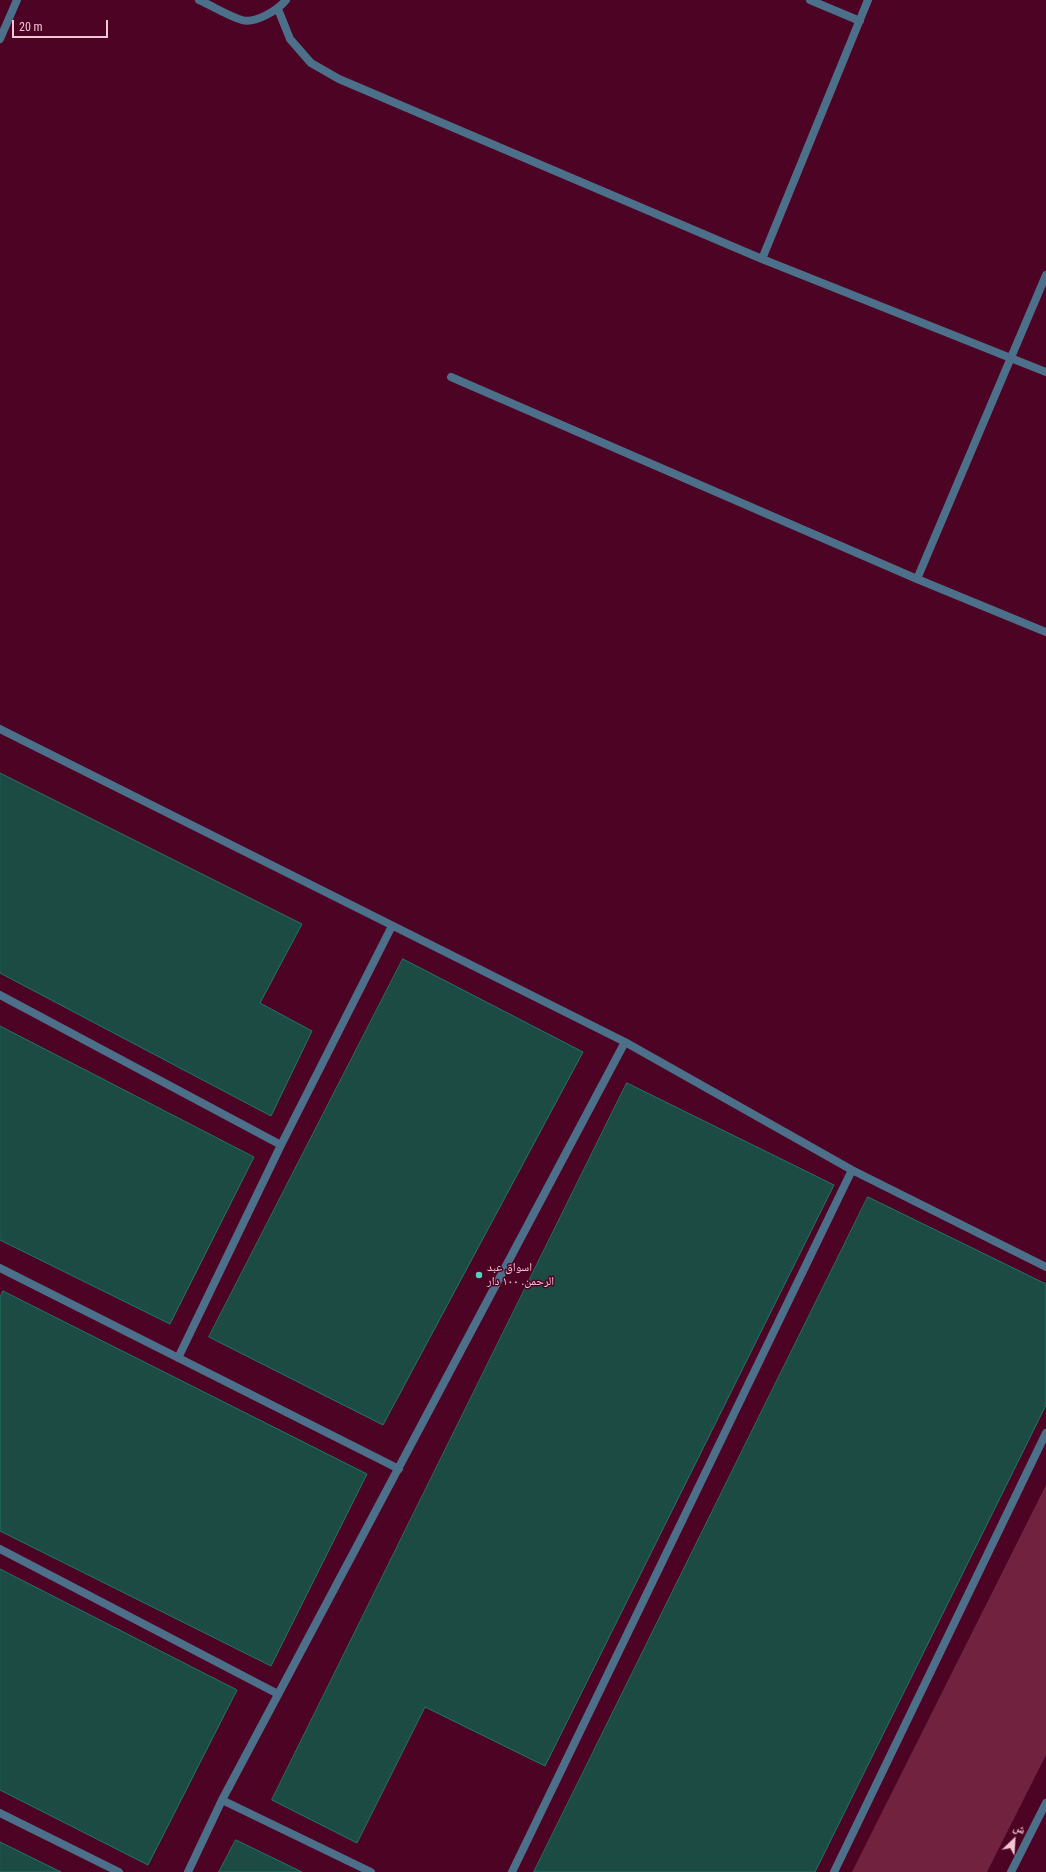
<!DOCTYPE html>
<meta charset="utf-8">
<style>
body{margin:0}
#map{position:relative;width:1046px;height:1872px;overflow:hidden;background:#4d0324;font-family:"Roboto Condensed","Noto Naskh Arabic",sans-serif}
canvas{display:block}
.north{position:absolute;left:994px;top:1820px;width:40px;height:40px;-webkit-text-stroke:3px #4d0324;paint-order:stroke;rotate:25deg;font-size:11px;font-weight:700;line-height:16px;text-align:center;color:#f2c5d0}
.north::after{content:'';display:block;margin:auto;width:14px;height:18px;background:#f2c5d0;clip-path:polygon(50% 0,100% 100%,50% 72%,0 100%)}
.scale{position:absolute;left:12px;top:20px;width:96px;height:18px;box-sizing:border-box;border:2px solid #f2c5d0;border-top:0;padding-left:5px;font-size:12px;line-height:14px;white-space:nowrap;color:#f2c5d0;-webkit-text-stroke:3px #4d0324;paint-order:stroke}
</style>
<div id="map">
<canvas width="1046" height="1872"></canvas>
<div class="north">ش</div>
<div class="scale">20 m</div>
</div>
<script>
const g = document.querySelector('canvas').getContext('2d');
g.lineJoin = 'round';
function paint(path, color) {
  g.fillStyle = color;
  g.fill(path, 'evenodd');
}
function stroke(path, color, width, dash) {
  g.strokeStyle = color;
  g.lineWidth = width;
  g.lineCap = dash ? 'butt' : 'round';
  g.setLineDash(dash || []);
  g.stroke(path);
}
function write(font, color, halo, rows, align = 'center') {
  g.font = font + ' "Roboto Condensed","Noto Naskh Arabic",sans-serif';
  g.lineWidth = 3;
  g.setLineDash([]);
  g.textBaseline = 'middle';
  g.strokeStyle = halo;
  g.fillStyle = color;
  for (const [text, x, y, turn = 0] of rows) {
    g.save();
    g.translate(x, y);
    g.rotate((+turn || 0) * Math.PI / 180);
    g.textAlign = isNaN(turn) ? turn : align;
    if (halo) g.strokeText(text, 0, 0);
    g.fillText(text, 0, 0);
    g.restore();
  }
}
paint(new Path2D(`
 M1046,1485V1755L987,1872H852Z`), '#70223e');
const building = new Path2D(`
 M0,773L302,924L260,1003L312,1031L271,1116L0,973Z
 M403,959L583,1052L383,1425L209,1337Z
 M0,1026L254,1157L170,1324L0,1240Z
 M627,1083L834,1185L545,1766L425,1707L357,1843L272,1800Z
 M868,1197L1046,1284V1405L815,1872H534Z
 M3,1291L367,1474L271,1666L0,1531V1298Z
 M0,1569L237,1690L148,1865L0,1790Z
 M236,1840L302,1872H219Z
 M0,1842L61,1872H0Z`);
paint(building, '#1c4b43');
stroke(building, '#1c786c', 1);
stroke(new Path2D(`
 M199,0C213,6 228,16 242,20C255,24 278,10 286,0
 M810,0L860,21
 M278,9L290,39L311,63L339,79L762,259L1046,372
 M0,39L17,0
 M762,259L868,0
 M451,377L917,579L1046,632
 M917,579L1046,275
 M0,729L625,1042L852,1170L1046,1267
 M0,995L281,1145
 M0,1268L399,1469
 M178,1358L281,1145L392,926
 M0,1549L278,1694
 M0,1813L119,1872
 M188,1872L222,1800
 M371,1872L222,1800L625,1042
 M512,1872L852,1170
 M834,1872L1046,1433
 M1011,1872L1046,1803`), '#4c6f8a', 8);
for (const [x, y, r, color] of [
 [479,1275,4,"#5acebc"]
]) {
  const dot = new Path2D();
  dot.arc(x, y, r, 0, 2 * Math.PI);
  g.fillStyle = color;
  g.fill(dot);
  stroke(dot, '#4d0324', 1.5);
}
write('12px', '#f2c5d0', '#4d0324', [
 ["اسواق عبد",487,1268],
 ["الرحمن. ١٠٠ دار",487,1282]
], 'left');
</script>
